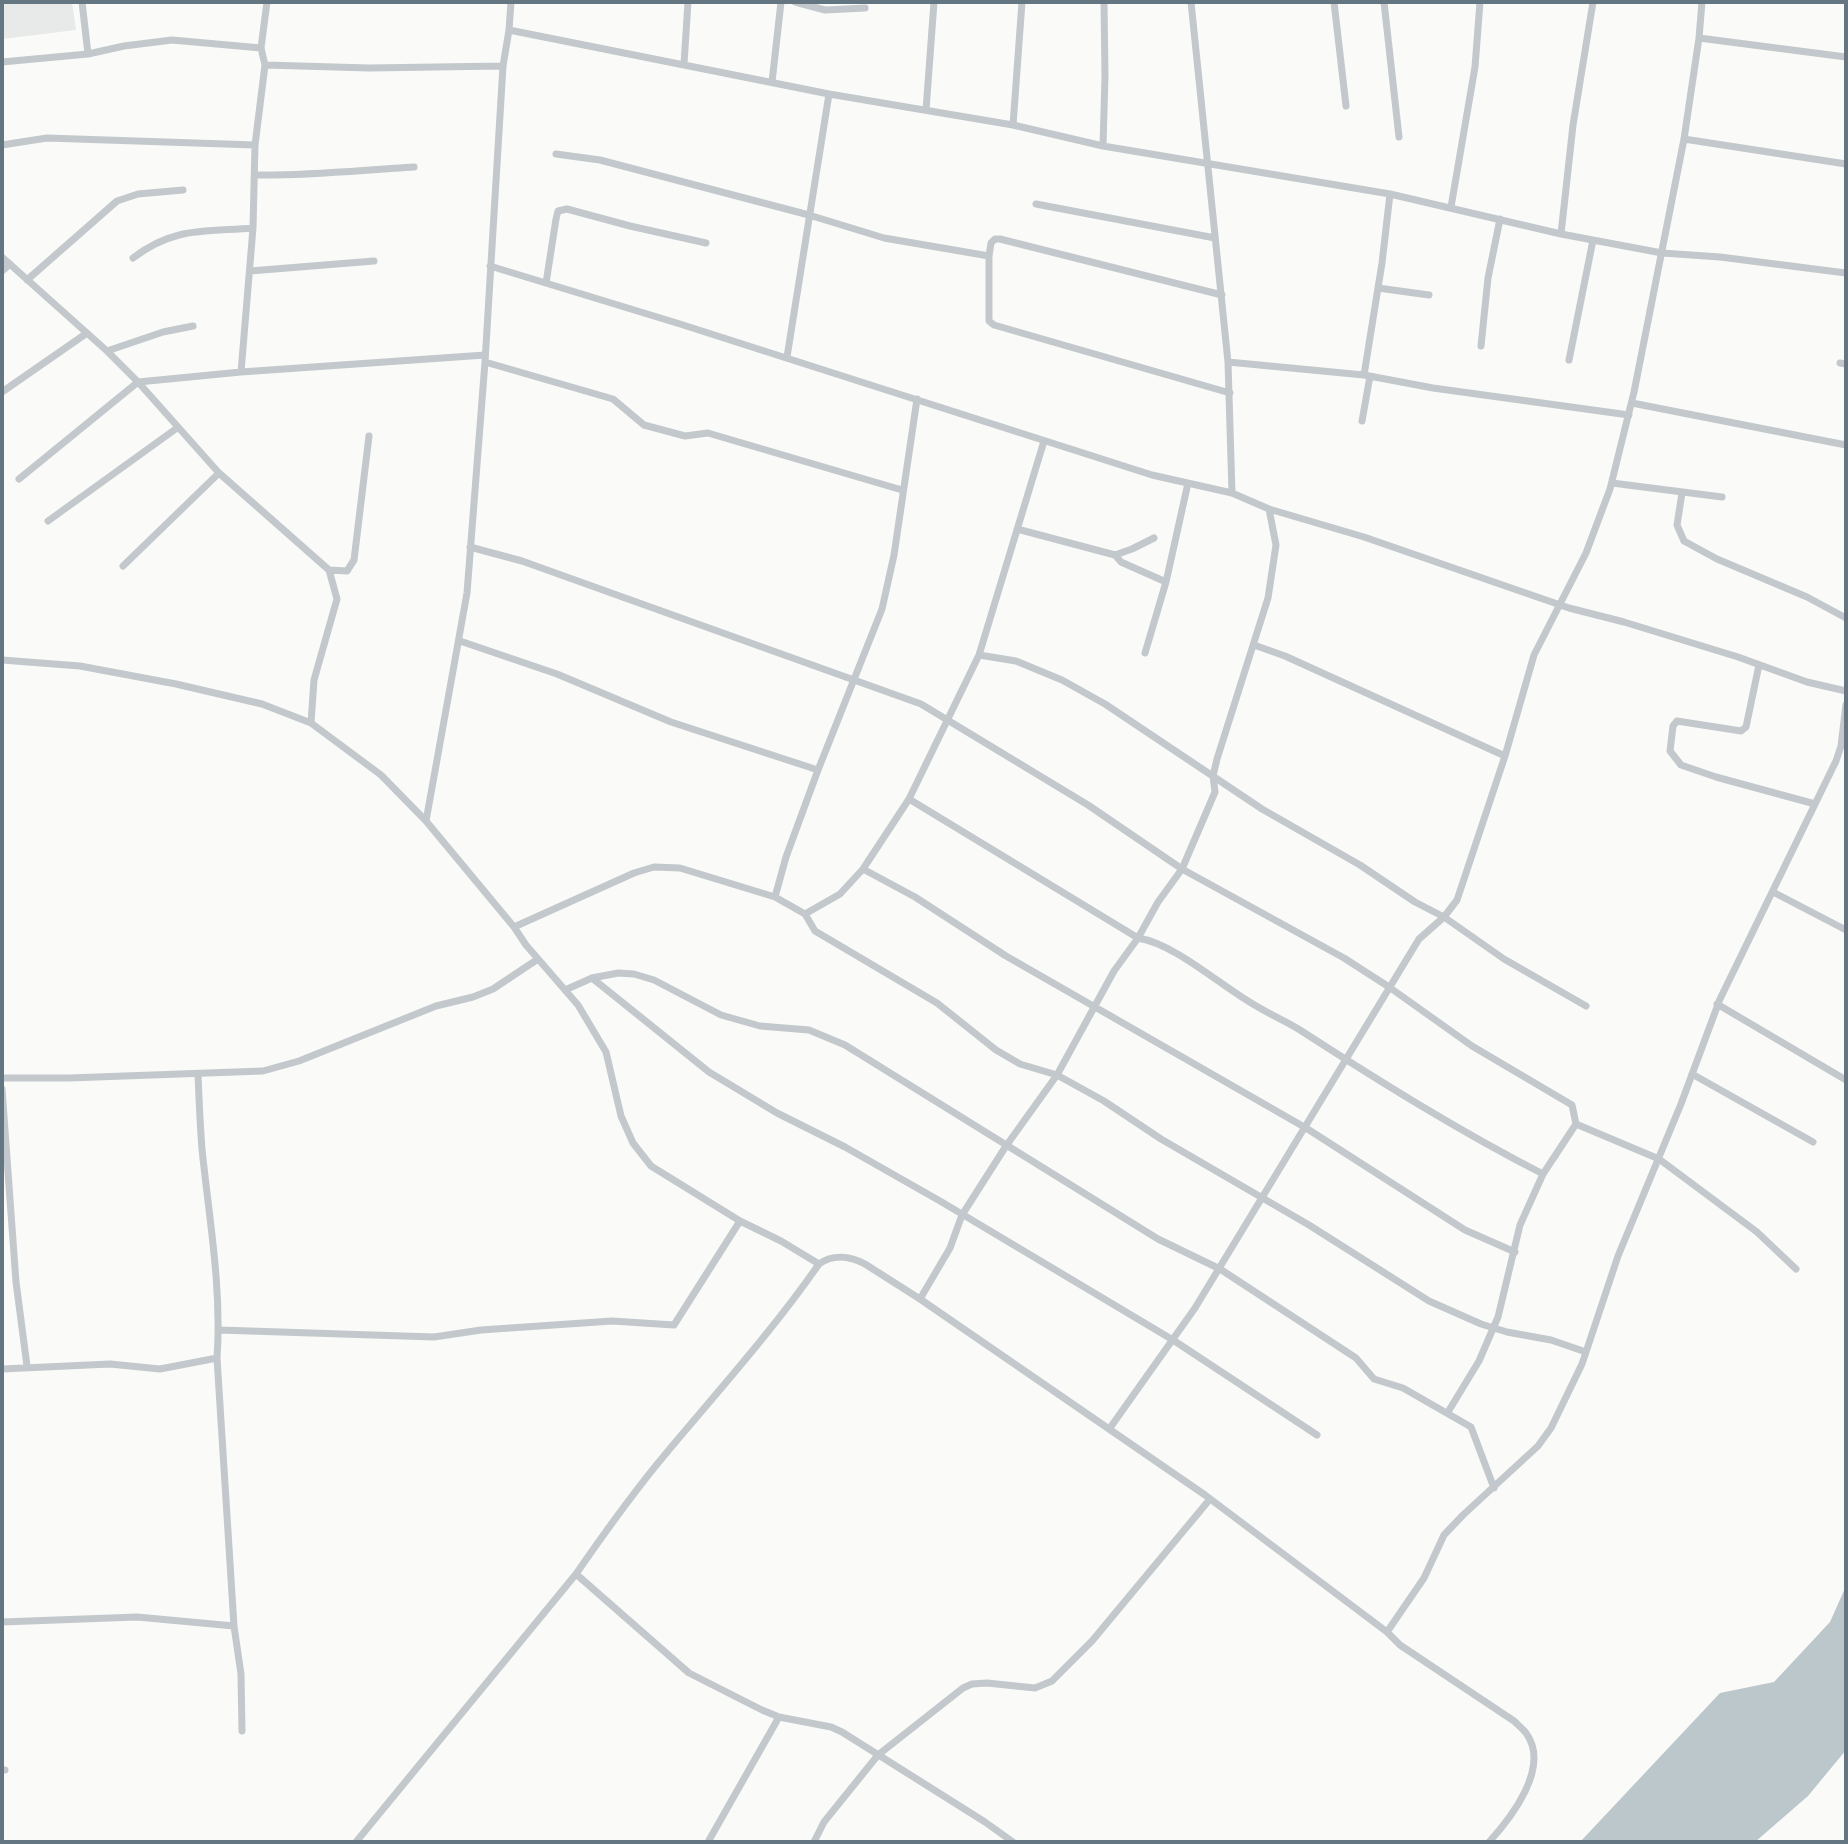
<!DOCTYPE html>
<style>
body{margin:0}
#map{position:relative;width:1848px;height:1844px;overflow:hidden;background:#fafaf8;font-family:Commissioner,sans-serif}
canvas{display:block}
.frame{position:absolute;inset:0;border:4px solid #657683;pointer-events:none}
</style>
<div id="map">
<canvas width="1848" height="1844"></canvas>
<div class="frame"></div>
</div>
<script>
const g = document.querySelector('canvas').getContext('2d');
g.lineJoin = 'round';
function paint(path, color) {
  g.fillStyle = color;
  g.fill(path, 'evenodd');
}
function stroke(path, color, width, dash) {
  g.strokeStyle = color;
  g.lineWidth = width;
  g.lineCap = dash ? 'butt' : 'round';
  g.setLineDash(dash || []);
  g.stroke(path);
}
paint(new Path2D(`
 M2,2H72L76,30L2,39Z`), '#e8e9e9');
paint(new Path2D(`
 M1846,1586V1750L1808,1796L1755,1842H1580L1720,1693L1774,1682L1830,1622Z`), '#bbc7cb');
stroke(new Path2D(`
 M82,2L88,54
 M795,2L825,10L865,8
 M1191,2L1228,362L1232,493
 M1334,2L1346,106
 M1384,2L1399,137
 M509,30L829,94L1013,125L1103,146L1390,194L1561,234L1662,253L1720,257L1846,273
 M1699,38L1846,57
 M2,62L88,54L124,46L172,40L261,48
 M684,64L688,2
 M265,65L369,68L503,66
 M772,82L781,2
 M926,110L934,2
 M1013,125L1022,2
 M1684,139L1846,164
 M2,145L47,138L255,145
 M1103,146L1105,76L1104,2
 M556,154L600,160L809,215L884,238L989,256L991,243L995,239H1000L1222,295
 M255,175C308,176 361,170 414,167
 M1036,204L1215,238
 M1451,207L1475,67L1480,2
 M1561,234L1573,125L1593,2
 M989,256V321L994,325L1230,393
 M2,257L107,351L138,382L219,473L329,570
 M133,258C173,227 204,232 253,228
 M490,266L680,324L1152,475L1232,493L1269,509L1364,537L1569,608L1624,622L1738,657L1807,682L1846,691
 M2,271L10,264
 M250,271L374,261
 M27,280L117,201L138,194L183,190
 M546,283L556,219L558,211L567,209L630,226L706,243
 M1378,288L1429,295
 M1481,346L1488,278L1500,219
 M107,351L163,332L193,326
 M787,357L829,94
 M1569,360L1593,240
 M485,362L613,399L644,425L685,436L708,433L902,490
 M1228,362L1364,375L1433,388L1629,415
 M1840,363L1846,364
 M241,372L253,228L255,145L265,65L261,48L267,2
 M1364,375L1382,263L1390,194
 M2,392L87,333
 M1632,403L1846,445
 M1362,421L1370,376
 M19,479L138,382L241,372L485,355
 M1612,483L1722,497
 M1682,493L1677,525L1684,541L1717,559L1807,597L1846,618
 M48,521L177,428
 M1017,529L1115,555L1132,549L1154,538
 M470,547L522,561L921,704L1088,805L1182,869L1344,958L1389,987L1472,1046L1572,1105L1576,1124
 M1115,555L1121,562L1166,582
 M123,566L219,473
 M460,641L557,674L671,722L818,770
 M1254,645L1285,656L1505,756
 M1145,653L1166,582L1188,483
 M979,655L1016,661L1062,680L1105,704L1262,809L1360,865L1415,902L1444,917L1504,959L1586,1006
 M2,660L80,666L176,684L262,704L311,723L381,775L426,821L514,927L526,945L578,1005L606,1052L621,1116L633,1143L651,1166L740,1221L781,1241L819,1264
 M1759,665L1746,727L1741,731L1677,721L1673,726L1670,751L1681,765L1716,777L1815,804
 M311,723L314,680L337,599L329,570L347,571L354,560L369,436
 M909,799L1138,938C1176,944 1223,988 1258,1007C1271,1015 1286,1021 1300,1030C1379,1081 1459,1131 1543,1174
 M426,821L467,593L485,362L503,66L509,30L511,2
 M863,869L915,897L1006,956L1306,1128L1465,1230L1515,1252
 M1773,892L1846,930
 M775,897L786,857L818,770L882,609L894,555L917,399
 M805,914L840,894L863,869L909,799L979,655L1044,441
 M514,927L634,873L654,867L680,868L775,897L805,914L815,931L937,1003L996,1050L1020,1064L1057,1075L1104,1101L1161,1139L1309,1225L1429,1301L1481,1324L1507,1332L1551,1340L1586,1352
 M592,978L709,1072L777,1113L845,1147L940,1201L1173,1340L1317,1435
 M565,990L592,978L618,973L634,974L654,980L721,1015L760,1026L809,1030L845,1045L1158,1239L1220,1269L1356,1358L1374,1379L1403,1388L1471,1427L1494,1488
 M1717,1004L1846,1080
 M198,1074C199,1099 200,1124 202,1149C209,1218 222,1288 217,1358L234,1626L241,1674L242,1731
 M1692,1074L1813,1142
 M2,1078H69L263,1071L299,1061L436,1006L473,997L493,989L538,959
 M2,1089L16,1282L27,1366
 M920,1299L950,1248L962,1215L1006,1146L1057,1075L1114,971L1138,938L1158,902L1182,869L1215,792L1213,776L1217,759L1268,598L1276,545L1269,509
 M219,1330L434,1337L481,1330L612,1321L674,1325L740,1221
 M2,1369L110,1364L160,1369L217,1358
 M1448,1412L1479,1361L1498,1317L1520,1225L1543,1174L1576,1124L1659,1159L1757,1232L1796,1269
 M1110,1428L1195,1308L1419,939L1444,917L1457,900L1505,756L1534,655L1586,553L1610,489L1634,392L1684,139L1699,38L1702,2
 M576,1574L689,1673L762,1710L779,1717L831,1727L842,1732L985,1822L1013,1842
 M2,1622L137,1617L234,1626
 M1387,1632L1424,1578L1444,1535L1463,1515L1538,1446L1551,1428L1582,1364L1618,1256L1681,1104L1720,999L1836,761L1841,746L1846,705
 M2,1770H5
 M356,1842L576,1574C605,1532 635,1490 668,1451C720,1389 773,1330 819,1264C833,1254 850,1256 865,1264L920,1299L1205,1495L1387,1632L1400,1645L1514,1721C1518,1725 1523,1729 1526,1733C1551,1767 1511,1818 1489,1842
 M708,1842L779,1717
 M814,1842L824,1822L878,1755L963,1688L972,1684L987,1683L1035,1688L1052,1681L1092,1641L1210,1499`), '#c3c8cc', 7);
</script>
